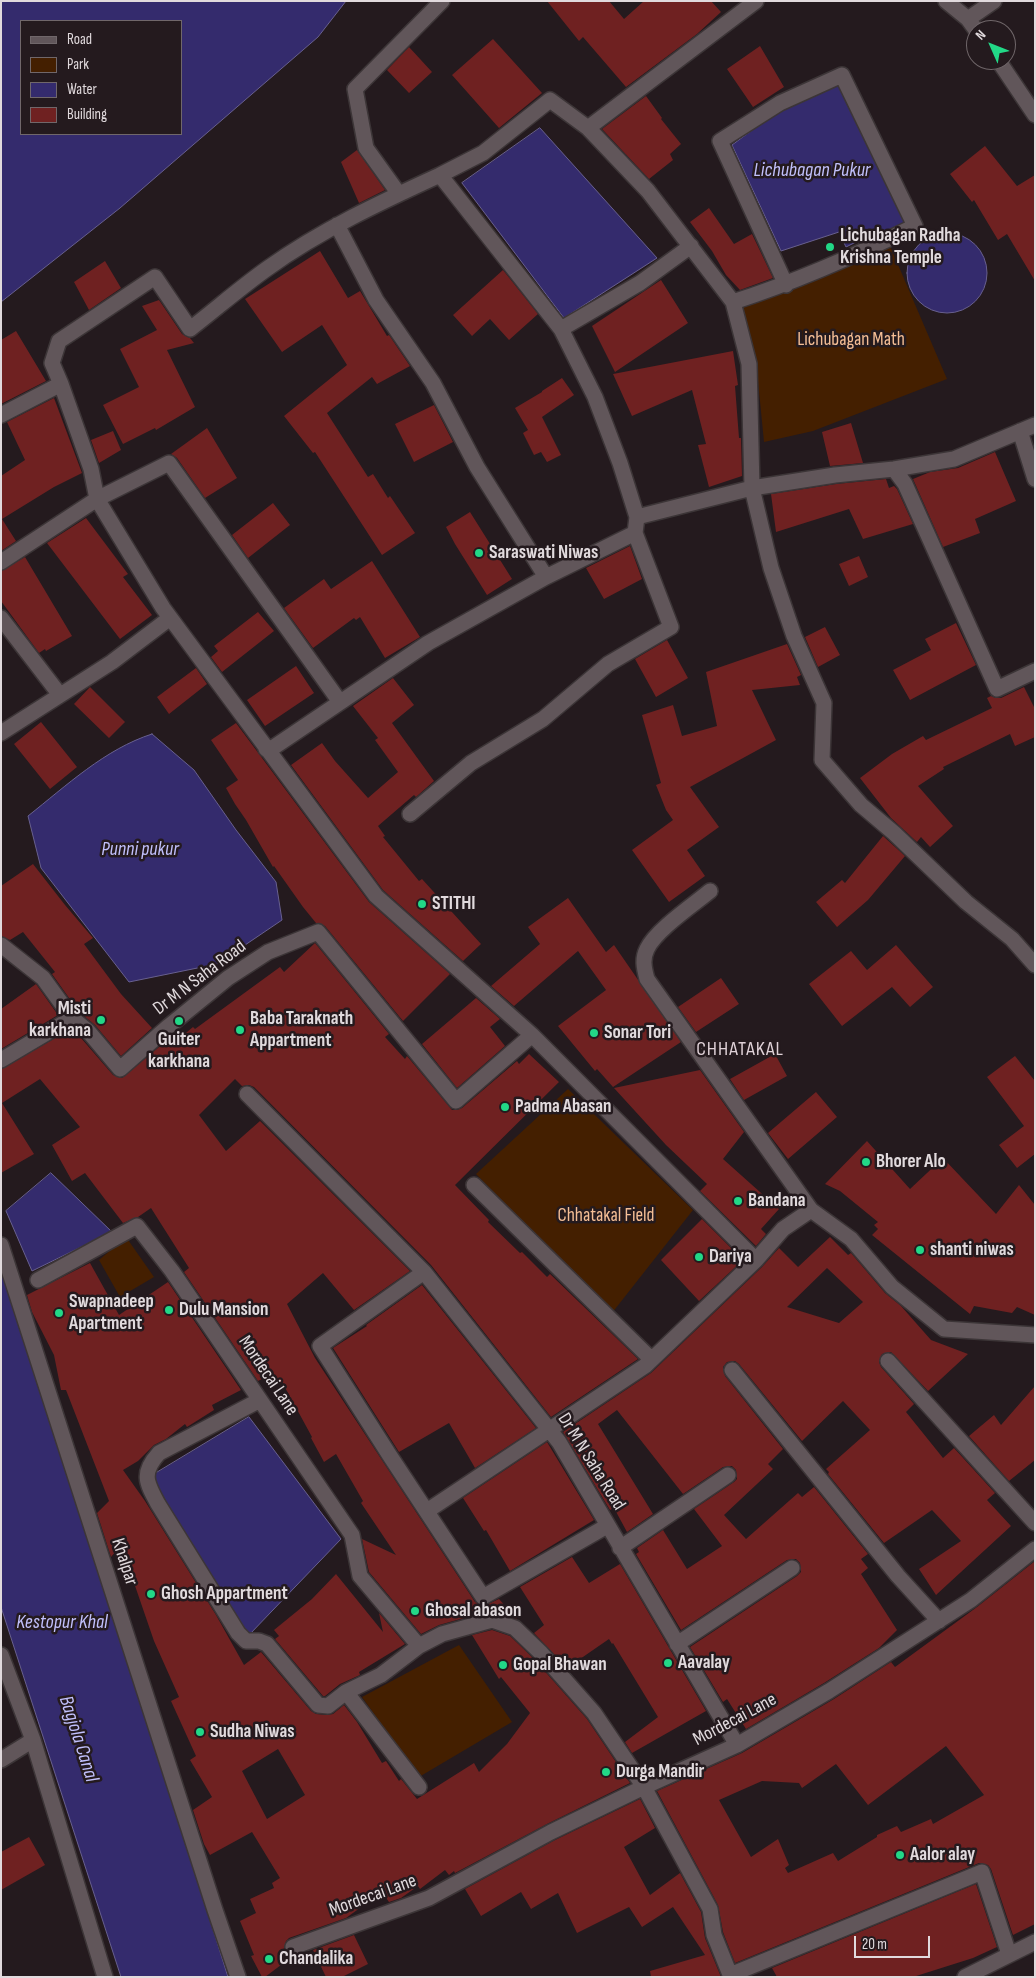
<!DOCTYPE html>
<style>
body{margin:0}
#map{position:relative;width:1036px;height:1978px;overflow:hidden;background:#241a1e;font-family:"Sofia Sans Condensed",sans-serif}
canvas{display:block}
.frame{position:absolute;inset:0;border:2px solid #e1dadd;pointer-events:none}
.legend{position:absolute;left:20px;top:20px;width:162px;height:115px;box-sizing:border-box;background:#241a1e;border:1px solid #70676a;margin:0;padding:6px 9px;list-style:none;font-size:15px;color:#e1dadd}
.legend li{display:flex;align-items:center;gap:10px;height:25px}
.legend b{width:25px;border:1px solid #70676a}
.north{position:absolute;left:966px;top:20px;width:50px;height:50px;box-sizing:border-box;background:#241a1e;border:1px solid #70676a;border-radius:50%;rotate:314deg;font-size:14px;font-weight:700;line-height:20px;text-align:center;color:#e1dadd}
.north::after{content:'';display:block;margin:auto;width:18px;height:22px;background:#22d887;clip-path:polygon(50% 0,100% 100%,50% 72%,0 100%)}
.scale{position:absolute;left:854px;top:1936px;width:76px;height:22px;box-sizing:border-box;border:2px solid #e1dadd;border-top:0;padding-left:6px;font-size:15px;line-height:18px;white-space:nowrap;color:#e1dadd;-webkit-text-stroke:4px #241a1e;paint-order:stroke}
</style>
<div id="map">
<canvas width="1036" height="1978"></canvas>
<div class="frame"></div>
<ul class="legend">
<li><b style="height:6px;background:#61565a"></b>Road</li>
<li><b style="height:14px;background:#441f00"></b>Park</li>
<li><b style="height:14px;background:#342b6d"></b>Water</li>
<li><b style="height:14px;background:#6f2121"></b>Building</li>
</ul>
<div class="north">N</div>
<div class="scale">20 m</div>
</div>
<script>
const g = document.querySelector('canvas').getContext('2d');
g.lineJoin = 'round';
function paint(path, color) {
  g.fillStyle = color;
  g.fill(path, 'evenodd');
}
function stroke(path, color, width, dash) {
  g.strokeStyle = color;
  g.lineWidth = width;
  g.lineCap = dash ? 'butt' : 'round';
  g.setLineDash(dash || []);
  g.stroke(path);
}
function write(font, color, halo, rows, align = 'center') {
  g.font = font + ' "Sofia Sans Condensed",sans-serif';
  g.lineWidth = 5;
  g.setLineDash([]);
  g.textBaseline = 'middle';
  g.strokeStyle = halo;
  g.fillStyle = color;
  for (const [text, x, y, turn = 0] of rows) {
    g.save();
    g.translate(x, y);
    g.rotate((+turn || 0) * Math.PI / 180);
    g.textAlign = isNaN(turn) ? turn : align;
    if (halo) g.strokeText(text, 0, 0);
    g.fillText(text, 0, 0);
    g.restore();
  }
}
paint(new Path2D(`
 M890,246L947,379L813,431L764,442L756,361L741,305Z
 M568,1089L693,1210L612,1313L476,1174Z
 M126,1237L154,1277L120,1297L99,1260Z
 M459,1645L512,1722L419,1777L362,1697Z`), '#441f00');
const water = new Path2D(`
 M1,1H346L318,37L120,208L1,302ZM181,21V134H21V21Z
 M839,85L910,225L862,249L858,241L846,247L839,232L781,251L732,145L782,108Z
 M540,128L657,258L564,318L462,183Z
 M907 273a40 40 0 1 1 80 0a40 40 0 1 1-80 0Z
 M152,734L194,770L236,830L276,882L282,920L217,964L129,982L41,868L28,816C66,786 105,749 152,734Z
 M51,1173L112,1232L32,1271L6,1211Z
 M1,1249L228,1977H121L1,1607Z
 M249,1417L341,1539L249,1635L148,1478Z`);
paint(water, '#342b6d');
stroke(water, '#68608f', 1);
paint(new Path2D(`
 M547,1H609L624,19L644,1H711L721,12L697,34L626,87L583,37L579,41Z
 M493,39L542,93L499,128L452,75Z
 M760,46L784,87L753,107L727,69Z
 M409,47L432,72L409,93L387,70Z
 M646,96L662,118L661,119L681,144L670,154L673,160L649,179L602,129Z
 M985,146L1017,186L1035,175V281L1007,234L998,240L974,200L972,202L950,174Z
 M357,150L385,190L359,203L341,162Z
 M709,208L734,244L752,234L773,278L740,290L726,275L712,251L690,222Z
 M320,251L348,298L360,291L387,336L389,335L410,366L377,384L372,377L327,413L368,477L373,474L388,498L390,496L415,533L382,555L315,452L313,453L284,416L347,365L322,325L282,352L245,299Z
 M105,261L121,288L89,310L74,282Z
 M503,270L538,314L509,340L490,319L472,336L453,315Z
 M661,280L688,323L615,372L592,326Z
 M159,300L182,334L190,338L194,343L167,350L195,407L156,430L155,428L123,444L103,405L139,387L120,349L157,330L142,306Z
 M16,331L46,381L1,404V340Z
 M733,351L738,385L735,386L739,438H741L742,476L709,487L698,445L706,444L692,390L632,416L613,374Z
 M562,378L574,395L542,417L561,455L547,462L541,452L534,455L523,433L528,430L515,408L542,392V391Z
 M54,398L82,473L54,487L2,519L16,541L1,551V476L25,460L7,422Z
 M434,405L453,442L414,462L395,424Z
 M851,423L863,463L830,466L822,432Z
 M207,428L237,478L205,498L177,458L171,454Z
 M113,431L121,450L99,463L91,440Z
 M995,452L1016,501L975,519L980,533L943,547L913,479L930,472L958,468Z
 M886,479L889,488L894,486L897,489L913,524L863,539L849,509L776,532L771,494L836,484Z
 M273,503L290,525L248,558L232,535Z
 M470,512L512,579L487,595L455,544L446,527Z
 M86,518L128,574L123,577L152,615L120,639L47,543Z
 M630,546L642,579L604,599L586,568Z
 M859,556L868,577L849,586L839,564Z
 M25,557L72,636L46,651L45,649L39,653L1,601V571Z
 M372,561L420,637L385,658L360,617L356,620L354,618L313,648L284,608L324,579L331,589Z
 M258,612L274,631L222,672L211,657L218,651L214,646Z
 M956,623L976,665L910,700L893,670L931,650L925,639Z
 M825,627L840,655L818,667L805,637Z
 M667,640L688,678L656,697L635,659Z
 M787,644L801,675L797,677L800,685L752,690L776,740L690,787L719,827L687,850L705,876L669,902L632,850L673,820L666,810L656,785L661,783L642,715L673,705L682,736L717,726L706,672Z
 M296,666L314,693L265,726L247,700Z
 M196,668L207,684L169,714L157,697Z
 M393,678L414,705L392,723L434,781L416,797L414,795L378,826L385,836L383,837L419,881L422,879L481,944L463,961L383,890L291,765L322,743L335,761L368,798L398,772L375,740L378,738L353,706Z
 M90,687L125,722L109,738L74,704Z
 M1024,687L1035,709V737L1015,746L1010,734L943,767L944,769L918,786L953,826L930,847L921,837L917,842L891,818L860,778L892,754L923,736L926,740L992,708L987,698L991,696L996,698H1001Z
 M41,722L77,767L50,789L14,744Z
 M236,723L369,902L450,974L403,1021L325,926L316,923L303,907L274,866L273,867L246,820L235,804L226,788L238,780L211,740Z
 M883,836L905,856L868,900L837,927L816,902L842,880L845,883Z
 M33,864L65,905L93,938L84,944L121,994L152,1028L121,1056L95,1025L79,1012L52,974L55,972L23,932L10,940L1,936V886Z
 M568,898L606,952L614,945L681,1042L613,1087L597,1069L595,1071L558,1026L606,990L578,951L514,1006L491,986L540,944L528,927Z
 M315,943L389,1034L385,1037L405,1059L407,1056L452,1110H457L462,1108L517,1061L519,1064L529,1054L559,1082L455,1185L489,1220L488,1222L520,1253L522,1252L547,1277L550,1274L638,1359L551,1417L431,1265L254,1087L249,1085L242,1086L235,1079L199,1115L226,1151L260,1121L410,1271L354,1310L323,1273L287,1304L315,1358L475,1602L484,1606L499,1599L517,1619L489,1611L439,1625L421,1634L369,1572L362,1539L396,1555L361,1503L363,1501L336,1454L324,1462L311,1438L312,1437L282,1382L280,1384L273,1373L258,1381L184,1272L189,1268L151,1208L138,1217L123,1223L85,1173L72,1181L52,1145L80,1127L40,1079L2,1103L34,1154L1,1173V1069L71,1029L81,1038L113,1075L122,1078L165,1042L169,1047L193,1027L195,1029L280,967L284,972Z
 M896,945L933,987L910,1007L892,987L842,1026L809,984L851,951L867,970Z
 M721,978L739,1004L696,1032L678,1007Z
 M36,984L58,1015L1,1049V1009Z
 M476,998L500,1019L490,1027L505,1046L457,1088L422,1044Z
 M775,1054L787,1076L744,1100L730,1079Z
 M1015,1056L1035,1081V1154L1017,1168L999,1145L1024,1126L987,1077Z
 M700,1070L744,1132L723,1159L779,1209L761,1229L766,1234L756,1246L700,1191L707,1184L666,1145L614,1088Z
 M816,1092L837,1117L788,1159L768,1133Z
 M867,1141L910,1189L943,1158L996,1214L1019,1185L1035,1205V1315L1017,1307L1012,1313L974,1306L970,1314L872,1235L878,1229L874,1225L878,1222L840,1191L825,1184Z
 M702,1219L743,1260L699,1301L661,1260Z
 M830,1237L848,1255L851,1253L885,1293L901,1306L931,1340L968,1354L928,1391L891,1352L882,1354L879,1362L881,1367L914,1404L906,1412L943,1458L954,1448L995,1493L987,1500L1011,1526L936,1595L919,1569L961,1541L932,1510L884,1543L828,1474L829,1472L826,1469L870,1430L843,1401L802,1441L739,1364L735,1361L727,1362L723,1367L725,1376L783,1449L768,1464L773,1469L724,1515L746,1539L798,1493L802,1497L814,1487L868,1554L861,1559L868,1568L861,1574L897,1630L879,1648L824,1683L746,1729L727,1699L723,1702L690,1647L797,1576L801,1572L800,1563L796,1559L787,1560L681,1630L636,1554L639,1552L637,1548L663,1530L687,1569L722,1546L694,1509L734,1482L737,1479L736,1470L732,1466L723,1467L683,1494L617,1410L598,1424L653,1514L627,1532L614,1508L610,1510L563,1432L651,1373L762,1267L779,1248L798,1267ZM827,1268L863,1302L839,1323L787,1307Z
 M90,1263L119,1315L168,1282L241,1390L212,1405L214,1410L187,1427L185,1424L166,1439L154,1445L138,1461L123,1470L145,1501L216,1615L244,1665L261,1652L311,1711L316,1714L327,1715L333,1714L344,1705L357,1722L382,1763L386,1761L399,1781L401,1779L417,1799L474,1763L479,1772L507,1744L530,1713L501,1677L499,1679L472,1635L492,1630L510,1636L534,1659L587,1719L630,1783L547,1824L455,1873L454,1871L449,1875L445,1870L420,1889L418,1886L401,1898L389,1902L382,1892L346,1918L289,1938L286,1941L284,1950L287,1954L293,1956L265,1977H262L251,1956L254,1955L240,1921L256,1913L250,1899L274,1888L272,1883L280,1878L252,1832L210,1855L204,1844L193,1810L212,1797L190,1760L196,1756L171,1701L179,1697L154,1641L121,1545L111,1557L97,1513L109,1501L66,1390H61L54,1355L32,1312L27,1295ZM278,1749L305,1795L267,1819L242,1771Z
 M422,1285L536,1428L475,1468L449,1423L399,1452L333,1348L367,1326L366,1325Z
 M1035,1386V1460L1009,1481L969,1436L994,1415L1001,1425Z
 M547,1442L594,1520L510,1571L486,1530L484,1531L463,1498Z
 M572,1557L589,1583L620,1564L706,1711L632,1753L625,1742L658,1717L613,1643L612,1644L609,1639L567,1668L534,1633L544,1625L520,1587Z
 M1035,1561V1924L1013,1935L991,1869L988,1865L979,1863L735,1963L723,1932L718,1905L657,1791L742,1753L834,1699L891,1662L895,1667L977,1607ZM946,1746L984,1795L933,1824L931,1819L901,1832L897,1826L877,1835V1837L838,1861L833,1853L788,1873L785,1868L789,1865L778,1839L751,1857L719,1800L762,1781L799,1783L802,1788L836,1764L868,1805Z
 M336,1574L383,1632L379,1613L405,1644L359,1672L360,1675L340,1684L325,1696H323L275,1639L279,1636L274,1630L312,1599Z
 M640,1799L655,1828L624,1847L650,1895L680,1873L701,1912L705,1938L721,1977H651L650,1971L705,1955L673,1907L642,1927L629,1907L577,1933L558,1893L531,1909L521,1892L481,1916L465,1889L555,1840Z
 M29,1837L45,1865L1,1890V1852Z
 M976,1884L997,1947L973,1958L913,1977H777L772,1968Z
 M354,1935L368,1964L342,1977H326L313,1950Z`), '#6f2121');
const minor = new Path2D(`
 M946,1L968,19L976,30
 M968,19L994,1
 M998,60L1035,115
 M588,128L756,1
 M440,175L483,153L550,100L588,128L648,191L733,302L749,364L752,488L771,568L794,636L824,703L822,760L861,805L894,833L966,902L1012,939L1035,965
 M399,194L366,148L355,89L442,1
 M337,225L376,300L433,383L477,467L546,577
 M733,302C798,281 855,256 915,226L842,75L780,103L720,141L786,285
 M561,329L640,283L691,246
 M61,384L91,469L97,499L169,463L340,702
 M1,415L61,384L52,363L59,341L155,277L190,329C216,309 241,287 268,268C321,230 381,202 440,175L561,329L595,397L620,463L637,517
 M1020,431L1035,479
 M894,469L905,484L997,689L1035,671
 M1,562L97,499L163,608L376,896L532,1035L756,1260L645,1366L427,1511
 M1,618L60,695
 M1,733L112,662L170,618
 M266,749L274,747L428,643L546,577L635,533L637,517L752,488L835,475L894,469L954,459L1035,425
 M410,814L471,763L543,719L608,664L671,627L635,533
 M710,891C693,905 656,930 647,949C642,959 644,968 647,979L811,1210
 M1,945L43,978L72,1018L88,1031L120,1069L169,1026L228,978L268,952L318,932L456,1101L532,1035
 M1,1060L72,1018
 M247,1094L424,1272
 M474,1185L647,1355L653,1358
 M1,1245L215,1910L238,1977
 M756,1260L783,1229L811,1210L851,1239L892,1287L944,1329L1035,1335
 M38,1280L137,1226L172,1271L352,1535L360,1576L419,1646
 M888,1361L1035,1523
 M732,1370L898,1576L939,1621
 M260,1400L159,1453C141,1473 146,1482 158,1504L238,1633L246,1641H259L267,1644L318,1705L328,1706L346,1692L381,1675L419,1646L442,1634L492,1620L515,1628L541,1653L594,1713L644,1787L710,1909L714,1935L731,1977
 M607,1526L483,1597L390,1456L320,1346L424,1272L559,1442L737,1745
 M620,1548L728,1475
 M677,1644L792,1568
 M1,1655L33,1740L105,1977
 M346,1692L419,1787
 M1,1760L33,1740
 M293,1947L429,1898L551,1832L644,1787L737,1745L829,1691L971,1600L1035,1549
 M730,1975L982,1872L1009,1954
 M965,1977L1035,1942`);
stroke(minor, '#3c3537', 18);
stroke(minor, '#61565a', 15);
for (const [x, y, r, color] of [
 [830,247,5,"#22d887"],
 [479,553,5,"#22d887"],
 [422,904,5,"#22d887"],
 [101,1020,5,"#22d887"],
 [179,1021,5,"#22d887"],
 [240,1030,5,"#22d887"],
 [594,1033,5,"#22d887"],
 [505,1107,5,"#22d887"],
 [866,1162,5,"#22d887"],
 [738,1201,5,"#22d887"],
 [920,1250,5,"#22d887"],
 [699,1257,5,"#22d887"],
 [169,1310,5,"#22d887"],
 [59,1313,5,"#22d887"],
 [151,1594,5,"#22d887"],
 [415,1611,5,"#22d887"],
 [668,1663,5,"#22d887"],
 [503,1665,5,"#22d887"],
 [200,1732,5,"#22d887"],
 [606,1772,5,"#22d887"],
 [900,1855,5,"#22d887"],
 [269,1959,5,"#22d887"]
]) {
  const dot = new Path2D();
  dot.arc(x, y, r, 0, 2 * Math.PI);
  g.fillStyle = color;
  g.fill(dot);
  stroke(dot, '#241a1e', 2);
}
write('bold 19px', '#e1dadd', '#241a1e', [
 ["Lichubagan Radha",840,236],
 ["Krishna Temple",840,258],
 ["Saraswati Niwas",489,553],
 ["STITHI",432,904],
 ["Misti",91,1009,"right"],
 ["karkhana",91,1031,"right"],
 ["Baba Taraknath",250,1019],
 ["Appartment",250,1041],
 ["Sonar Tori",604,1033],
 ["Guiter",179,1040,"center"],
 ["karkhana",179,1062,"center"],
 ["Padma Abasan",515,1107],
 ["Bhorer Alo",876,1162],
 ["Bandana",748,1201],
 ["shanti niwas",930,1250],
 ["Dariya",709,1257],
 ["Swapnadeep",69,1302],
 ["Apartment",69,1324],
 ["Dulu Mansion",179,1310],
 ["Ghosh Appartment",161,1594],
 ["Ghosal abason",425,1611],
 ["Aavalay",678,1663],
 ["Gopal Bhawan",513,1665],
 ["Sudha Niwas",210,1732],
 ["Durga Mandir",616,1772],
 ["Aalor alay",910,1855],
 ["Chandalika",279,1959]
], 'left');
write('19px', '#f5be95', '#241a1e', [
 ["Lichubagan Math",851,340],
 ["Chhatakal Field",606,1216]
]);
write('19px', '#e1dadd', '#241a1e', [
 ["Dr M N Saha Road",200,978,-37],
 ["Mordecai Lane",268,1376,56],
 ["Dr M N Saha Road",591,1462,58],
 ["Khalpar",124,1562,72],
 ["Mordecai Lane",735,1720,-28],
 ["Mordecai Lane",373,1896,-20]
]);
write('italic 20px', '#c1c0fc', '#241a1e', [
 ["Lichubagan Pukur",812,171],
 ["Punni pukur",140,850],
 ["Kestopur Khal",62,1623],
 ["Bagjola Canal",78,1739,72]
]);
g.letterSpacing = '1px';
write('20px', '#dfd1d7', '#241a1e', [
 ["CHHATAKAL",740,1050]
]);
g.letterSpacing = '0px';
</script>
